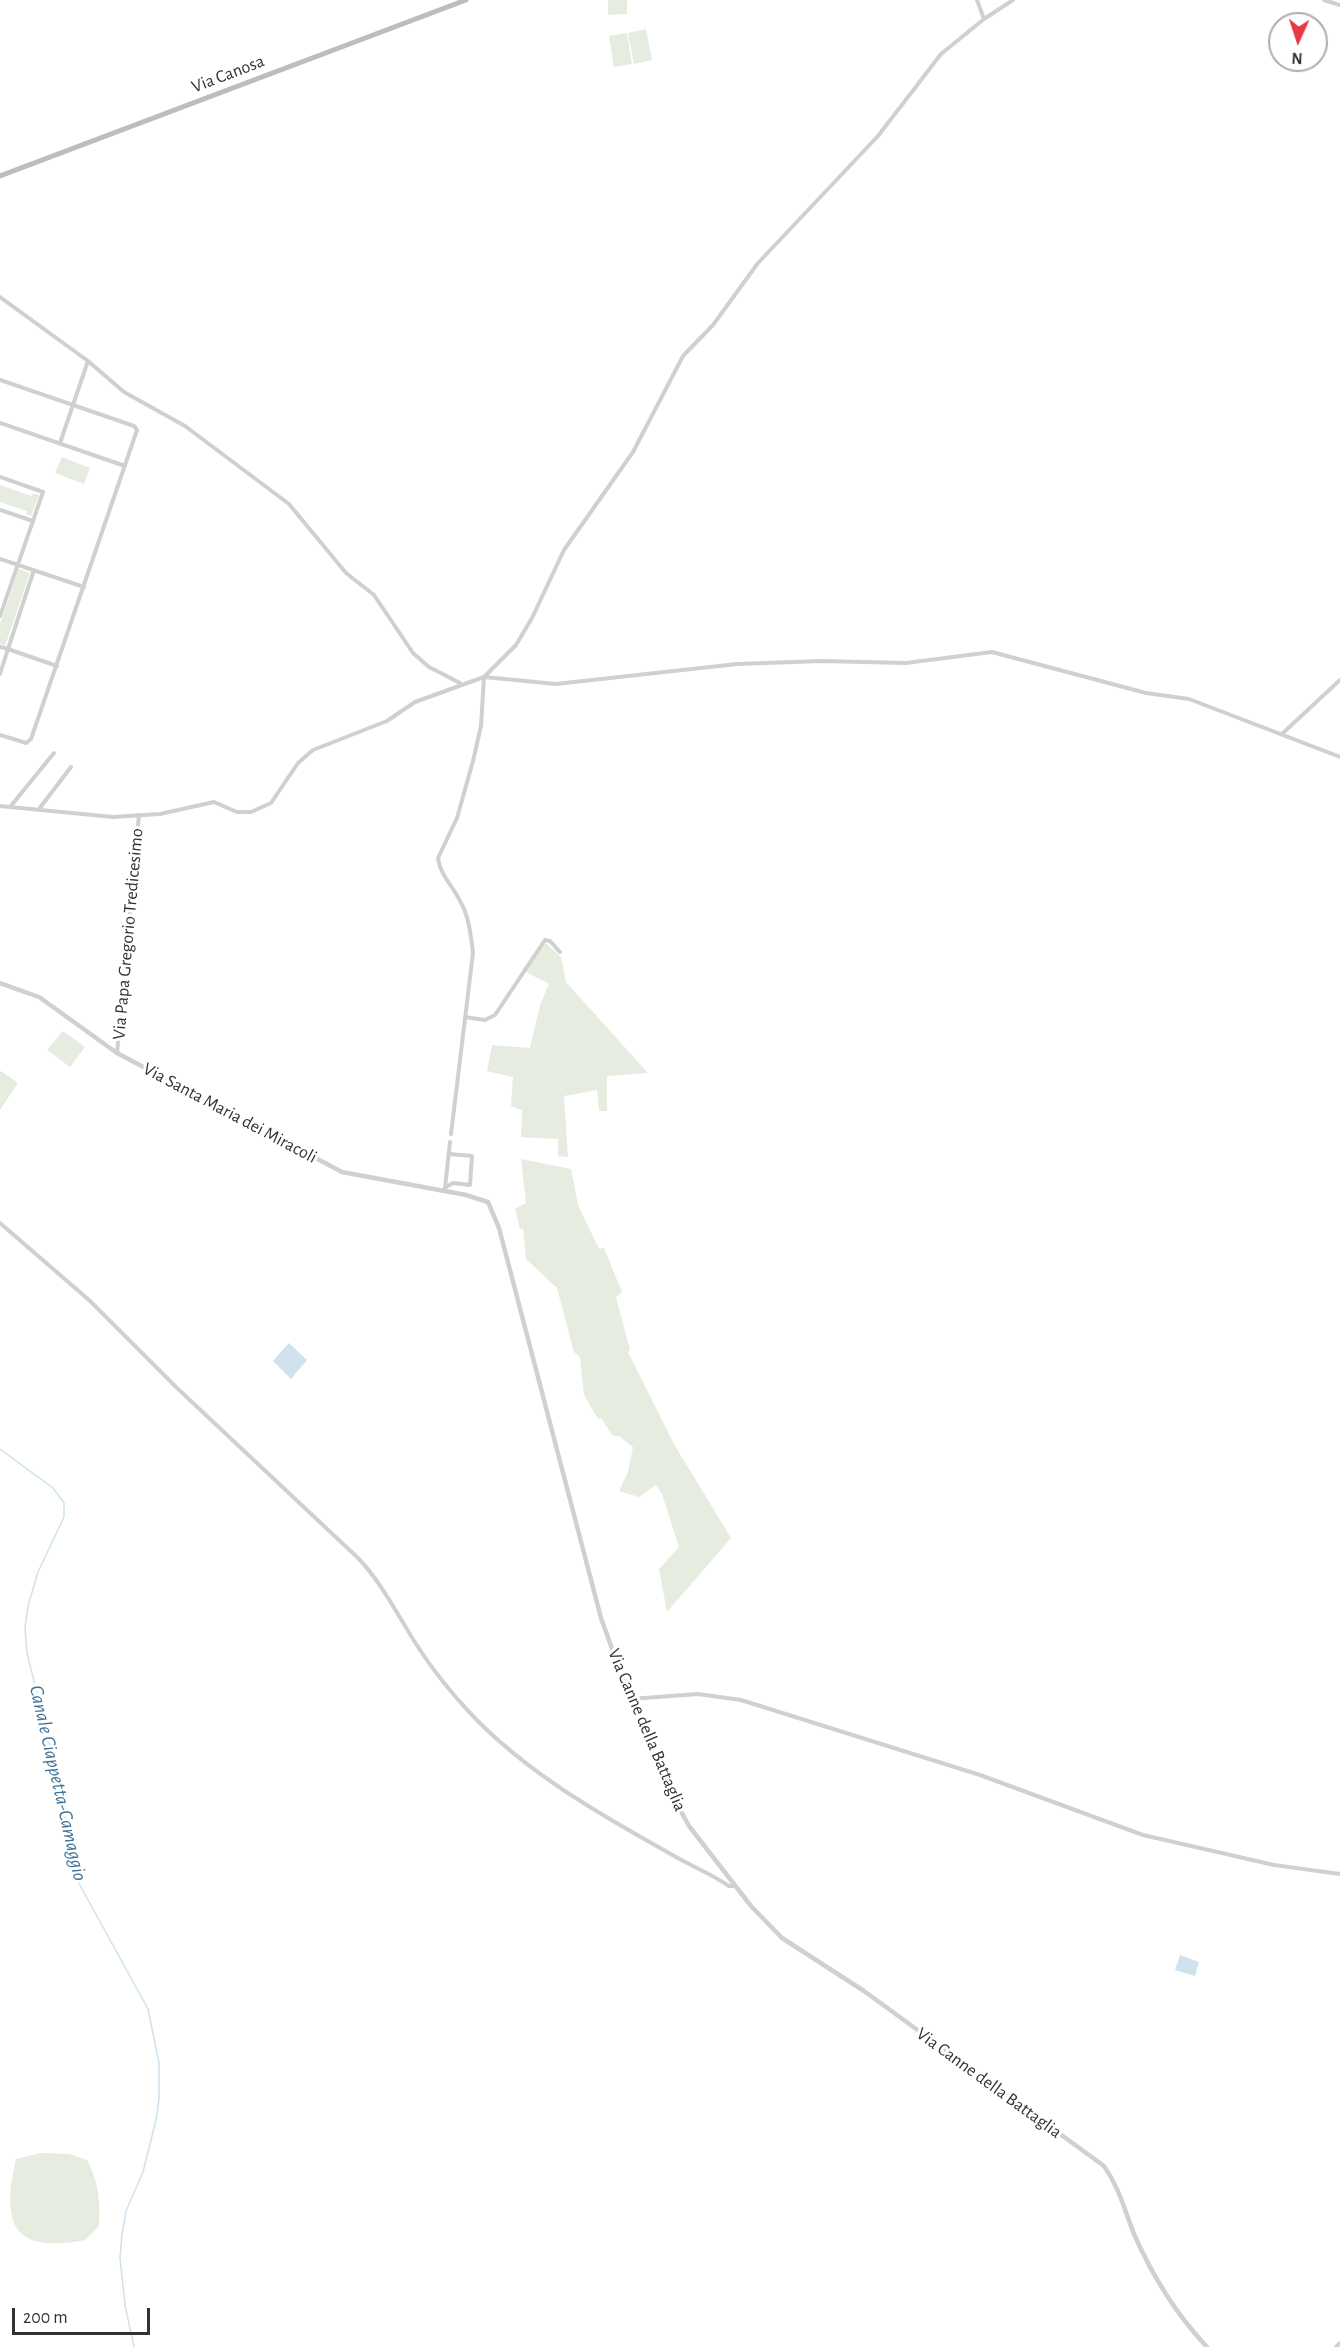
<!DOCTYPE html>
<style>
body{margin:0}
#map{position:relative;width:1340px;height:2347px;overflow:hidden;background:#fff;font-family:"Alegreya Sans",sans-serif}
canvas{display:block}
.north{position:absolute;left:1268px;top:12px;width:60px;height:60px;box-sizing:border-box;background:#fff;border:2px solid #adadad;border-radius:50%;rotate:183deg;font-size:16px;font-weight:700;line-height:24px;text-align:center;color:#333}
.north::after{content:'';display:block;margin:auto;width:21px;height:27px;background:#e63946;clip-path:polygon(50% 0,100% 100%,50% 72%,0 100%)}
.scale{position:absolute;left:12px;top:2308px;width:138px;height:27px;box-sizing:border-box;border:3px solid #333;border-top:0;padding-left:8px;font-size:18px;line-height:21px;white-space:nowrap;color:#333;-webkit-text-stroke:4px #fff;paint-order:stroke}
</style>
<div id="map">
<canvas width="1340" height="2347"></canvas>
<div class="north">N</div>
<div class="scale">200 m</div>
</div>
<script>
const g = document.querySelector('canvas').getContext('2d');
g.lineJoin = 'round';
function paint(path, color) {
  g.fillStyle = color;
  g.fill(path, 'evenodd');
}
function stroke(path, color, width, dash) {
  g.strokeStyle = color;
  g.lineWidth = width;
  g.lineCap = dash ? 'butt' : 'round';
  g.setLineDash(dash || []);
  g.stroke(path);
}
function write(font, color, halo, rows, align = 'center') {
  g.font = font + ' "Alegreya Sans",sans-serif';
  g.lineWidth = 6;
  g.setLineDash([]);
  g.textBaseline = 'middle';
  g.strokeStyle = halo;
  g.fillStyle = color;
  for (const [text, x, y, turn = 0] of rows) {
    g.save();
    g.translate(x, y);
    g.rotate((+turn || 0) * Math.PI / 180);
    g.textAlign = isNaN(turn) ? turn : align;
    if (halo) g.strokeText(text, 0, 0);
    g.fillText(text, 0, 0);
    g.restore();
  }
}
paint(new Path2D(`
 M608,0H627V14L608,15Z
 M646,29L652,60L634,64L628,33Z
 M627,33L632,64L614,67L609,36Z
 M62,457L90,468L84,484L55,473Z
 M0,485L32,496L33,493L39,495L31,516L26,514L27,511L0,502Z
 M19,569L30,573L5,646L0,644V624Z
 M542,944H547L561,957L566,982L648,1073L607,1076V1111H599L597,1090L564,1096L568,1157L558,1156V1139L521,1137L522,1110L511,1106L513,1077L487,1071L492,1045L530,1048L540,1005L549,984L522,970Z
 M63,1031L85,1047L70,1067L47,1050Z
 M1,1071L18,1083L0,1110V1072Z
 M521,1159L571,1169L578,1205L599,1249L604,1248L622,1292L616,1297L630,1350L628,1352L675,1446L731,1538L667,1612L659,1569L679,1547L662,1494L656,1485L639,1497L619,1491L628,1472L633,1447L619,1436H613L601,1418L598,1419L584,1395L580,1357L574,1352L557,1288L526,1259L523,1228L520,1229L515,1209L526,1203Z
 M41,2153L69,2154L87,2160C99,2183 100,2201 99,2226L85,2240C16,2253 0,2228 16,2159Z`), '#e6ecdf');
paint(new Path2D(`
 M289,1343L307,1360L291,1379L273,1361Z
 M1180,1955L1199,1962L1195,1976L1175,1970Z`), '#cfe2ee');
stroke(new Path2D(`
 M0,1449L53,1488L64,1503V1517L38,1572L28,1606L25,1628L27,1653L56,1771L76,1878L148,2009L159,2063V2099L156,2120L143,2172L126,2211L122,2234L120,2258L125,2305L134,2347`), '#cfe2ee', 1.5);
stroke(new Path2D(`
 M1324,0L1340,5
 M984,19L1013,0
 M0,297L88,361L124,392L185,426L289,504L346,573L374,595L413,653L429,667L460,683
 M0,380L134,426L137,430L31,739L26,743L0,735
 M0,423L125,466
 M60,443L88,361
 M0,477L43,492L0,616
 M0,510L33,521
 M0,559L84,587
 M34,570L8,649L57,666
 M0,647L8,649L0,674
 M1283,733L1340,680
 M0,806L113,817L160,814L214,802L237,812H251L271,803L298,763L313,750L387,721L415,702L484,677L556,684L737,664L822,661L906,663L992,652L1146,693L1189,699L1340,757
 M10,807L54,753
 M39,809L71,767
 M465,1017L485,1020L495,1015L545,940L550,941L560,952
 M117,1053L139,815
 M451,1134L473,953C471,936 469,916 460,901C453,886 440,875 438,858L457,818L473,761L481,726L484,677L516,645L532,618L564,550L633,452L683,356L713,325L758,263L878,136L941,54L984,19L977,0
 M446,1187L453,1183L470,1185L472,1156L449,1154
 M445,1188L450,1142
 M0,1223L89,1300L176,1387L358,1558C382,1583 397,1614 416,1644C432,1669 452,1694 472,1715C527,1773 601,1815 669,1853C689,1865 710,1873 729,1886H735
 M630,1699L698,1694L741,1700L980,1775L1143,1835L1274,1865L1340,1874
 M1336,2347L1340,2343`), '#d0d0d0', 4);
stroke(new Path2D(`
 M0,983L39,997L117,1053L342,1172L466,1195L488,1202L499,1228L601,1618L630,1699L672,1795L689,1826L751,1906L782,1938L864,1991L1104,2166C1120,2189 1124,2209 1134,2234C1152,2275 1176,2314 1207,2347`), '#d0d0d0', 4.5);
stroke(new Path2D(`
 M0,176L466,0`), '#bdbdbd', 5);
write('18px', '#333', '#fff', [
 ["Via Canosa",228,74,-21],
 ["Via Papa Gregorio Tredicesimo",128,934,-85],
 ["Via Santa Maria dei Miracoli",230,1113,28],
 ["Via Canne della Battaglia",647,1730,67],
 ["Via Canne della Battaglia",989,2083,36]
]);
write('italic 20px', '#3f7597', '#fff', [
 ["Canale Ciappetta-Camaggio",58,1783,77]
]);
</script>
